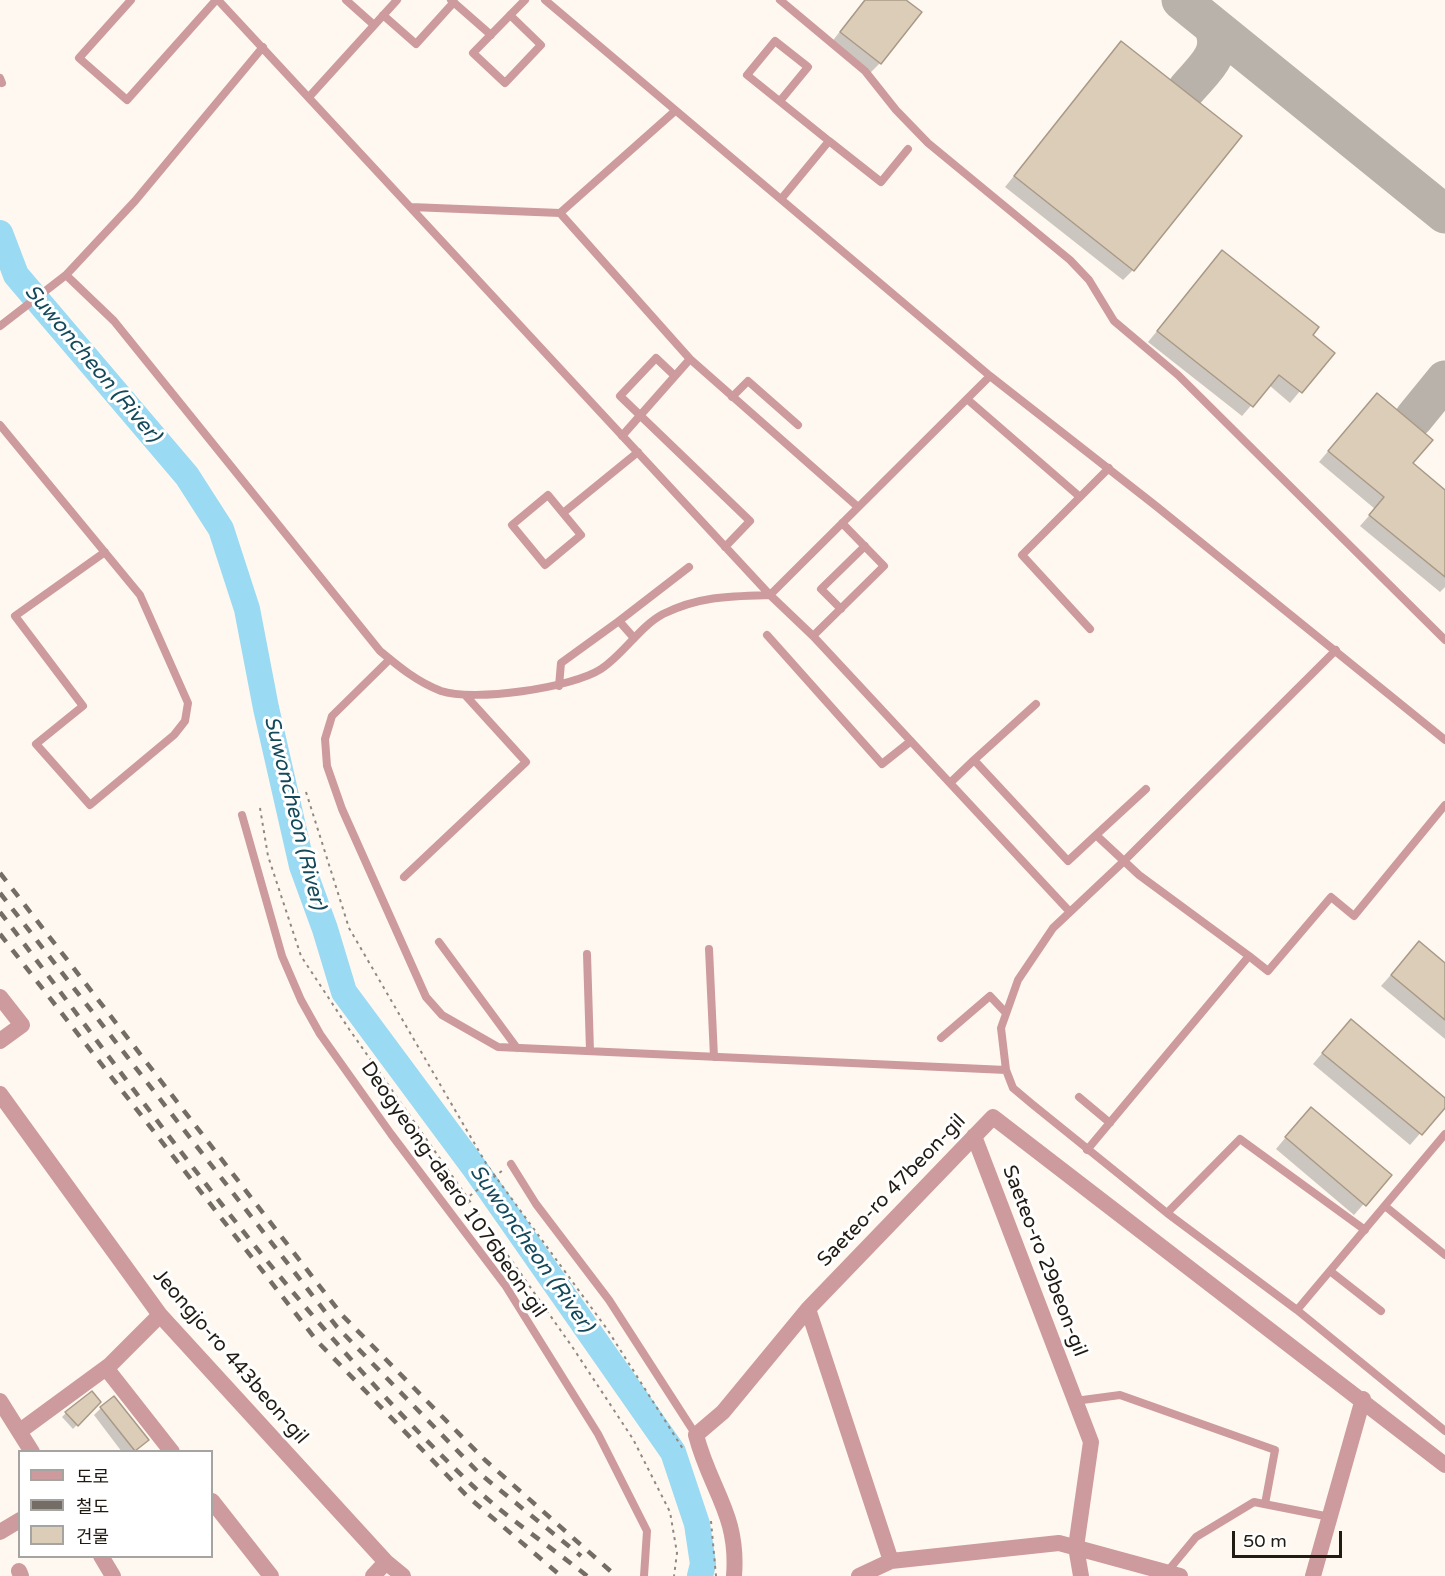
<!DOCTYPE html>
<meta charset="utf-8">
<style>
body{margin:0}
#map{position:relative;width:1445px;height:1576px;overflow:hidden;background:#fff8f0;font-family:"Varela Round","Noto Sans KR",sans-serif}
canvas{display:block}
.legend{position:absolute;left:18px;top:1450px;width:195px;height:108px;box-sizing:border-box;background:#fff;border:2px solid #a6a4a1;margin:0;padding:8px 10px;list-style:none;font-size:18px;color:#201b13}
.legend li{display:flex;align-items:center;gap:12px;height:30px}
.legend b{width:30px;border:2px solid #a6a4a1}
.scale{position:absolute;left:1232px;top:1531px;width:110px;height:27px;box-sizing:border-box;border:3px solid #201b13;border-top:0;padding-left:8px;font-size:18px;line-height:21px;white-space:nowrap;color:#201b13;-webkit-text-stroke:4px #fff;paint-order:stroke}
</style>
<div id="map">
<canvas width="1445" height="1576"></canvas>
<ul class="legend">
<li><b style="height:8px;background:#cd9b9e"></b>도로</li>
<li><b style="height:8px;background:#736d65"></b>철도</li>
<li><b style="height:16px;background:#dccdb8"></b>건물</li>
</ul>
<div class="scale">50 m</div>
</div>
<script>
const g = document.querySelector('canvas').getContext('2d');
g.lineJoin = 'round';
function paint(path, color) {
  g.fillStyle = color;
  g.fill(path, 'evenodd');
}
function stroke(path, color, width, dash) {
  g.strokeStyle = color;
  g.lineWidth = width;
  g.lineCap = dash ? 'butt' : 'round';
  g.setLineDash(dash || []);
  g.stroke(path);
}
function write(font, color, halo, rows, align = 'center') {
  g.font = font + ' "Varela Round",sans-serif';
  g.lineWidth = 6;
  g.setLineDash([]);
  g.textBaseline = 'middle';
  g.strokeStyle = halo;
  g.fillStyle = color;
  for (const [text, x, y, turn = 0] of rows) {
    g.save();
    g.translate(x, y);
    g.rotate((+turn || 0) * Math.PI / 180);
    g.textAlign = isNaN(turn) ? turn : align;
    if (halo) g.strokeText(text, 0, 0);
    g.fillText(text, 0, 0);
    g.restore();
  }
}
paint(new Path2D(`
 M864,0H904L880,63L870,73L831,43Z
 M1121,43L1133,270L1123,280L1005,187Z
 M1222,252L1332,353L1290,403L1269,385L1242,416L1148,342Z
 M1367,405L1410,464L1445,492V587L1440,592L1360,526L1375,509L1319,462Z
 M1419,943L1445,965V1039L1381,986Z
 M1340,1032L1445,1100V1105L1410,1145L1313,1064Z
 M1301,1119L1389,1175L1354,1215L1276,1149Z
 M99,1402L73,1429L62,1417L66,1413Z
 M101,1408L147,1440L135,1452H122L94,1415Z`), '#0003');
stroke(new Path2D(`
 M0,233L16,275L187,476L221,529L247,609L266,708L302,866L325,929L344,992L476,1170L673,1452L697,1524L703,1564L700,1576`), '#9adaf3', 26);
stroke(new Path2D(`
 M1181,0L1445,214
 M1187,89C1203,70 1226,53 1213,27
 M1414,418L1445,380`), '#b9b2aa', 39);
const building = new Path2D(`
 M865,0H906L922,12L881,64L840,32Z
 M1121,41L1242,136L1134,271L1014,176Z
 M1222,250L1319,327L1313,335L1335,353L1302,393L1279,375L1253,407L1157,331Z
 M1377,393L1433,440L1413,463L1445,490V577L1369,515L1384,497L1328,451Z
 M1419,941L1445,963V1020L1391,975Z
 M1351,1019L1445,1098V1108L1422,1135L1322,1053Z
 M1311,1107L1392,1175L1366,1206L1285,1137Z
 M92,1391L101,1402L78,1426L65,1412Z
 M114,1396L149,1440L135,1451L100,1407Z`);
paint(building, '#dccdb8');
stroke(building, '#a99a86', 1.5);
stroke(new Path2D(`
 M306,792L349,928L487,1165L607,1329L683,1449
 M260,808L268,856L301,956L349,1029L573,1348L633,1439L670,1512L677,1553L674,1576
 M436,1172L457,1195L469,1203
 M458,1205L503,1170
 M711,1521L716,1576`), '#8f8981', 2, [3, 4.5]);
stroke(new Path2D(`
 M131,0L79,58L127,100L216,0
 M218,0L770,595L990,376
 M346,0L374,25
 M451,0L491,35
 M545,0L990,376L1156,506L1445,740
 M780,0L865,71L896,110L928,143L1070,260L1089,280L1114,321L1178,375L1445,640
 M383,15L416,44L454,2
 M510,15L541,45L505,83L473,53L525,0
 M0,78L2,83
 M309,97L397,0
 M780,101L808,67L775,41L747,75L829,141
 M782,198L829,141L881,182L908,149
 M411,207L560,213L675,111
 M560,213L690,359
 M66,275L114,321L380,651C398,666 417,682 441,691C473,702 572,688 601,669C624,654 639,627 663,614C699,596 731,596 770,595L813,636L1070,912
 M0,326L66,275L135,201L263,47
 M675,376L656,358L620,396L750,521L725,547
 M732,397L748,381L798,425
 M967,399L1080,497
 M0,425L140,595L188,703L185,721L174,735L90,805L36,744L83,706L15,616L105,552
 M622,436L690,359L858,507
 M548,495L581,535L545,565L512,525Z
 M563,513L638,452
 M841,609L821,589L865,546
 M1090,629L1022,555L1109,468
 M767,635L882,764L911,741
 M813,636L884,566L842,523
 M634,638L619,621L689,567
 M1336,650L1123,862L1053,928L1018,980L1001,1028L1006,1070L1013,1088L1032,1104L1167,1213L1297,1310L1445,1431
 M390,659L332,716L325,739L327,766L342,809L426,997L442,1015L498,1047L1006,1070
 M559,686L561,663L619,621
 M1036,704L974,760L1068,861L1096,835
 M950,783L974,760
 M1146,789L1096,835L1139,875L1249,956
 M242,815L282,956L301,1000L320,1034L391,1134L505,1285L598,1434L647,1531L644,1576
 M404,877L526,762L466,696
 M439,942L517,1048
 M709,949L714,1057
 M587,954L590,1051
 M941,1038L990,996L1006,1013
 M1079,1097L1110,1123
 M1087,1150L1249,956L1268,971L1331,897L1354,916L1445,805
 M511,1164L536,1204L609,1300L696,1435
 M1385,1206L1445,1255
 M1167,1213L1240,1139L1365,1230
 M1330,1271L1381,1311
 M1297,1310L1445,1134
 M1075,1401L1120,1395L1275,1450L1265,1504
 M1167,1572L1196,1537L1254,1502L1330,1517`), '#cd9b9e', 8);
stroke(new Path2D(`
 M0,997L22,1025L0,1041
 M0,1094L160,1315L386,1562L403,1576
 M974,1136L1091,1442L1076,1547L1081,1576
 M106,1368L172,1452
 M20,1431L110,1365L160,1315
 M212,1501L271,1576
 M0,1532L20,1520
 M891,1561L808,1309L993,1117L1445,1465
 M19,1571L21,1576
 M373,1576L386,1562
 M734,1576C739,1514 710,1490 696,1435L723,1412L808,1309
 M859,1576L891,1561L1059,1543L1180,1576
 M1313,1576L1363,1399`), '#cd9b9e', 16);
stroke(new Path2D(`
 M0,1401L32,1452
 M101,1556L113,1576`), '#cd9b9e', 16);
stroke(new Path2D(`
 M0,873L342,1315L485,1460L616,1576
 M0,893L337,1327L479,1473L581,1556
 M0,912C150,1109 293,1315 473,1486C508,1519 550,1546 587,1576
 M0,934L317,1341L467,1496L561,1576`), '#736d65', 4.5, [10, 10]);
write('20px', '#201b13', '#fff', [
 ["Deogyeong-daero 1076beon-gil",453,1190,55],
 ["Saeteo-ro 47beon-gil",892,1191,-46],
 ["Saeteo-ro 29beon-gil",1044,1261,69],
 ["Jeongjo-ro 443beon-gil",230,1357,49]
]);
write('italic 21px', '#13495a', '#fff', [
 ["Suwoncheon (River)",92,364,50],
 ["Suwoncheon (River)",294,813,76],
 ["Suwoncheon (River)",531,1249,55]
]);
</script>
